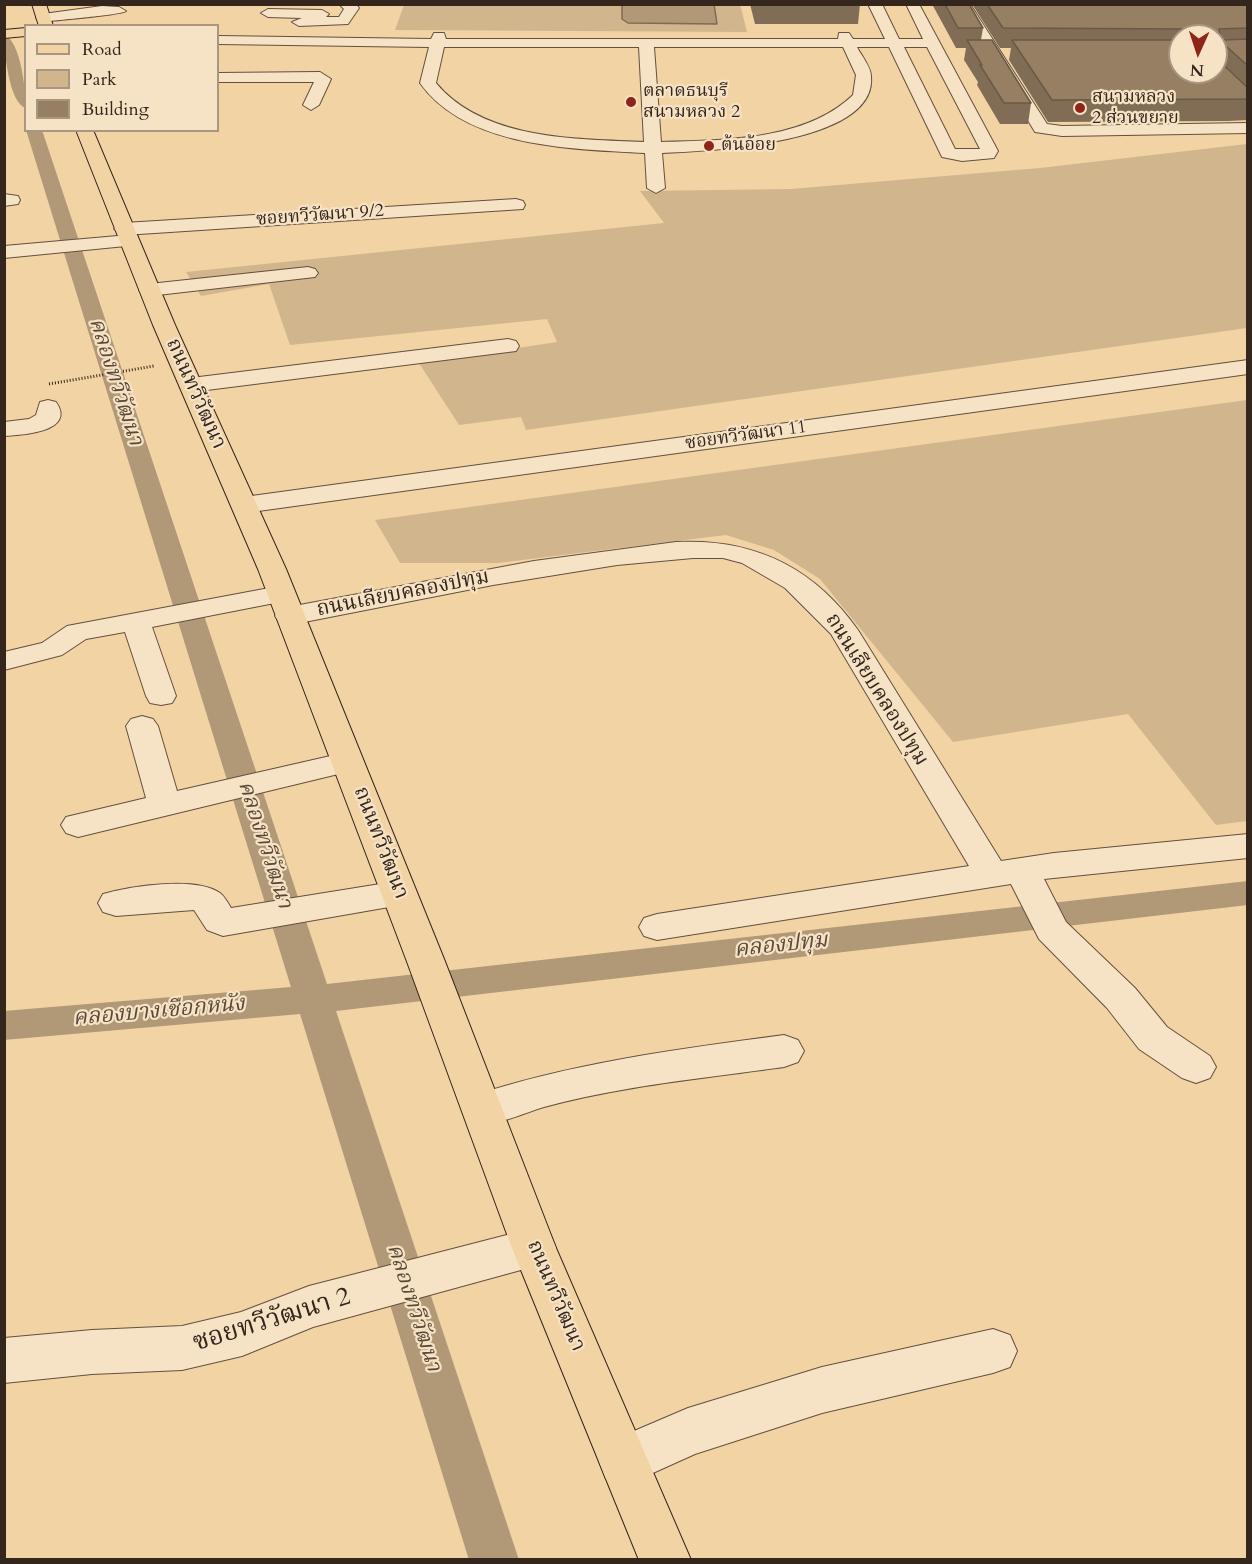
<!DOCTYPE html>
<meta charset="utf-8">
<style>
body{margin:0}
#map{position:relative;width:1252px;height:1564px;overflow:hidden;background:#f1d3a4;font-family:Cardo,serif}
canvas{display:block}
.frame{position:absolute;inset:0;border:6px solid #34251d;pointer-events:none}
.legend{position:absolute;left:24px;top:24px;width:195px;height:108px;box-sizing:border-box;background:#f6e2c4;border:2px solid #a89681;margin:0;padding:8px 10px;list-style:none;font-size:18px;color:#34251d}
.legend li{display:flex;align-items:center;gap:12px;height:30px}
.legend b{width:30px;border:2px solid #a89681}
.north{position:absolute;left:1168px;top:24px;width:60px;height:60px;box-sizing:border-box;background:#f6e2c4;border:2px solid #a89681;border-radius:50%;rotate:183deg;font-size:16px;font-weight:700;line-height:24px;text-align:center;color:#34251d}
.north::after{content:'';display:block;margin:auto;width:21px;height:27px;background:#8f2418;clip-path:polygon(50% 0,100% 100%,50% 72%,0 100%)}
</style>
<div id="map">
<canvas width="1252" height="1564"></canvas>
<div class="frame"></div>
<ul class="legend">
<li><b style="height:8px;background:#f1d3a4"></b>Road</li>
<li><b style="height:16px;background:#d1b58d"></b>Park</li>
<li><b style="height:16px;background:#967f63"></b>Building</li>
</ul>
<div class="north">N</div>
</div>
<script>
const g = document.querySelector('canvas').getContext('2d');
g.lineJoin = 'round';
function paint(path, color) {
  g.fillStyle = color;
  g.fill(path, 'evenodd');
}
function stroke(path, color, width, dash) {
  g.strokeStyle = color;
  g.lineWidth = width;
  g.lineCap = dash ? 'butt' : 'round';
  g.setLineDash(dash || []);
  g.stroke(path);
}
function write(font, color, halo, rows, align = 'center') {
  g.font = font + ' Cardo,"Noto Serif Thai",serif';
  g.lineWidth = 4.5;
  g.setLineDash([]);
  g.textBaseline = 'middle';
  g.strokeStyle = halo;
  g.fillStyle = color;
  for (const [text, x, y, turn = 0] of rows) {
    g.save();
    g.translate(x, y);
    g.rotate((+turn || 0) * Math.PI / 180);
    g.textAlign = isNaN(turn) ? turn : align;
    if (halo) g.strokeText(text, 0, 0);
    g.fillText(text, 0, 0);
    g.restore();
  }
}
paint(new Path2D(`
 M740,4L747,32L395,30L404,5H622V19L716,24L714,5Z
 M1247,144V328L526,430L521,417L459,425L419,363L557,342L547,319L290,345L269,284L201,296L186,272L664,223L640,191L791,189L1040,168Z
 M1247,400V821L1216,825L1128,714L953,742L820,579L774,550L726,535L498,563H400L375,520Z`), '#d1b58d');
const water = new Path2D(`
 M714,4L717,24L628,23L622,19V5Z`);
paint(water, '#b19876');
stroke(water, '#7f6a52', 1.5);
paint(new Path2D(`
 M4,35C21,40 26,93 26,108C9,104 4,50 4,35Z
 M26,130H42L327,984L1248,881V905L336,1011L519,1560H469L300,1014L4,1040V1011L291,987Z`), '#b19876');
const minor = new Path2D(`
 M339,4H356L359,8L348,24L299,26L292,22L302,18L268,17L261,13L268,9L322,10L329,14L326,17H339L344,9Z
 M868,4H882L899,39H923L906,4H919L998,151L994,158L962,161L942,157L889,47H857C861,55 871,67 871,76C878,144 707,151 662,153L665,188L656,193L647,188L645,153C573,149 466,148 420,83L429,47L218,44V36L431,39L434,33H444L446,39H838L839,33H849L853,39H885ZM444,47H639L644,142C576,139 483,140 436,83ZM654,47H843L856,75L853,95C805,141 724,140 661,142ZM904,47H927L980,149H955Z
 M957,4H970L1047,124L1062,126L1248,123V133L1062,136L1035,132Z
 M102,6L119,7L126,11C122,15 55,20 43,22L36,18L43,14Z
 M320,72L331,79L319,105L311,110L303,105L314,82H218V73Z
 M4,194L18,196L20,200L18,204L4,206Z
 M516,199L523,201L525,205L523,209L124,235L114,229L124,223Z
 M129,235L136,237L139,241L136,245L4,258V246Z
 M308,267L315,269L318,273L315,277L149,296L142,294L139,290L142,286L149,284Z
 M508,339L516,341L519,346L516,351L191,392L183,390L179,385L183,380L191,378Z
 M1248,360V374L244,513L235,511L231,505L235,499L244,497Z
 M48,400L56,402C77,432 21,435 4,436V422L29,419L36,415L40,402Z
 M676,542C753,538 813,566 858,630L1001,861L1054,853L1248,834V858L1044,879L1066,922L1135,988L1167,1027L1210,1056L1216,1067L1210,1078L1196,1083L1182,1078L1139,1049L1107,1008L1039,939L1011,884L657,940L644,936L639,927L644,918L657,914L969,866L831,634L785,588L742,563L723,558H693L617,565L493,585L289,625L279,622L275,616L279,610L289,607L534,561Z
 M280,586L290,588L294,594L290,600L152,627L176,696L172,703L161,705L150,703L146,696L125,632L86,639L62,655L4,670V652L42,643L67,626Z
 M142,716L153,719L158,726L177,791L348,752L359,755L364,762L359,769L78,837L66,833L61,825L66,817L146,798L126,726L131,719Z
 M399,881L412,885L417,894L412,903L223,936L207,930L194,910L116,916L103,912L98,903L103,894C131,886 196,876 220,893C225,897 228,903 231,908Z
 M784,1035L798,1040L804,1051L798,1062L784,1067C706,1078 620,1086 544,1107C520,1114 494,1129 469,1121L463,1109L469,1097C571,1063 678,1049 784,1035Z
 M534,1228L550,1234L556,1248L550,1262L313,1327L242,1356L182,1370L92,1374L4,1383V1338L92,1330L182,1326L241,1312L309,1286Z
 M993,1329L1010,1335L1017,1351L1010,1367L993,1373L822,1413L695,1454L624,1486L606,1479L599,1461L606,1443L688,1408L822,1367Z`);
const major = new Path2D(`
 M32,4H46L53,26H39Z
 M26,28V36L4,38V30Z
 M76,130H93L175,325L286,569L444,959L556,1248L691,1560H639L512,1248L406,959L258,569L153,325Z`);
stroke(minor, '#63503f', 2);
stroke(major, '#34251d', 2);
stroke(new Path2D(`
 M49,384L154,366`), '#34251d', 3, [1, 2]);
paint(minor, '#f6e2c4');
paint(major, '#f1d3a4');
paint(new Path2D(`
 M750,4H860L858,24H755Z
 M932,4H969L983,28L981,40L1031,103L1028,124H1000L977,85L978,82L964,60L966,48H956Z
 M972,4H1248V120L1228,121L1048,122L1009,60L1011,48H1000ZM1180,36H1216L1180,72Z`), '#816d55');
paint(new Path2D(`
 M1216,50H1219L1216,60Z`), '#695945');
const building = new Path2D(`
 M756,4H860V5H756Z
 M945,4H969L983,28H958Z
 M987,4H1248V28L1219,29L1221,40L1248,39V66L1227,47L1220,45L1219,50H1216V36H1185L1186,29L1003,28Z
 M967,40H992L1031,103H1004L980,65H982Z
 M1012,40H1180V72H1216V58L1248,88V99L1052,100Z`);
paint(building, '#967f63');
stroke(building, '#695945', 1.5);
for (const [x, y, r, color] of [
 [631,102,6,"#8f2418"],
 [1080,108,6,"#8f2418"],
 [709,146,6,"#8f2418"]
]) {
  const dot = new Path2D();
  dot.arc(x, y, r, 0, 2 * Math.PI);
  g.fillStyle = color;
  g.fill(dot);
  stroke(dot, '#f6e2c4', 2);
}
write('18px', '#34251d', '#f6e2c4', [
 ["ตลาดธนบุรี",643,92],
 ["สนามหลวง 2",643,113],
 ["สนามหลวง",1092,98],
 ["2 ส่วนขยาย",1092,119],
 ["ต้นอ้อย",721,146]
], 'left');
write('18px', '#34251d', '#f6e2c4', [
 ["ซอยทวีวัฒนา 9/2",320,216,-4],
 ["ซอยทวีวัฒนา 11",746,436,-8]
]);
write('21px', '#34251d', '#f6e2c4', [
 ["ถนนทวีวัฒนา",195,394,66],
 ["ถนนเลียบคลองปทุม",403,594,-11],
 ["ถนนเลียบคลองปทุม",876,690,58],
 ["ถนนทวีวัฒนา",380,843,69],
 ["ถนนทวีวัฒนา",555,1296,67]
]);
write('italic 22px', '#5a4838', '#f6e2c4', [
 ["คลองทวีวัฒนา",115,382,72],
 ["คลองทวีวัฒนา",264,845,72],
 ["คลองปทุม",781,946,-6],
 ["คลองบางเชือกหนัง",159,1012,-5],
 ["คลองทวีวัฒนา",413,1308,72]
]);
write('26px', '#34251d', '#f6e2c4', [
 ["ซอยทวีวัฒนา 2",272,1321,-17]
]);
</script>
